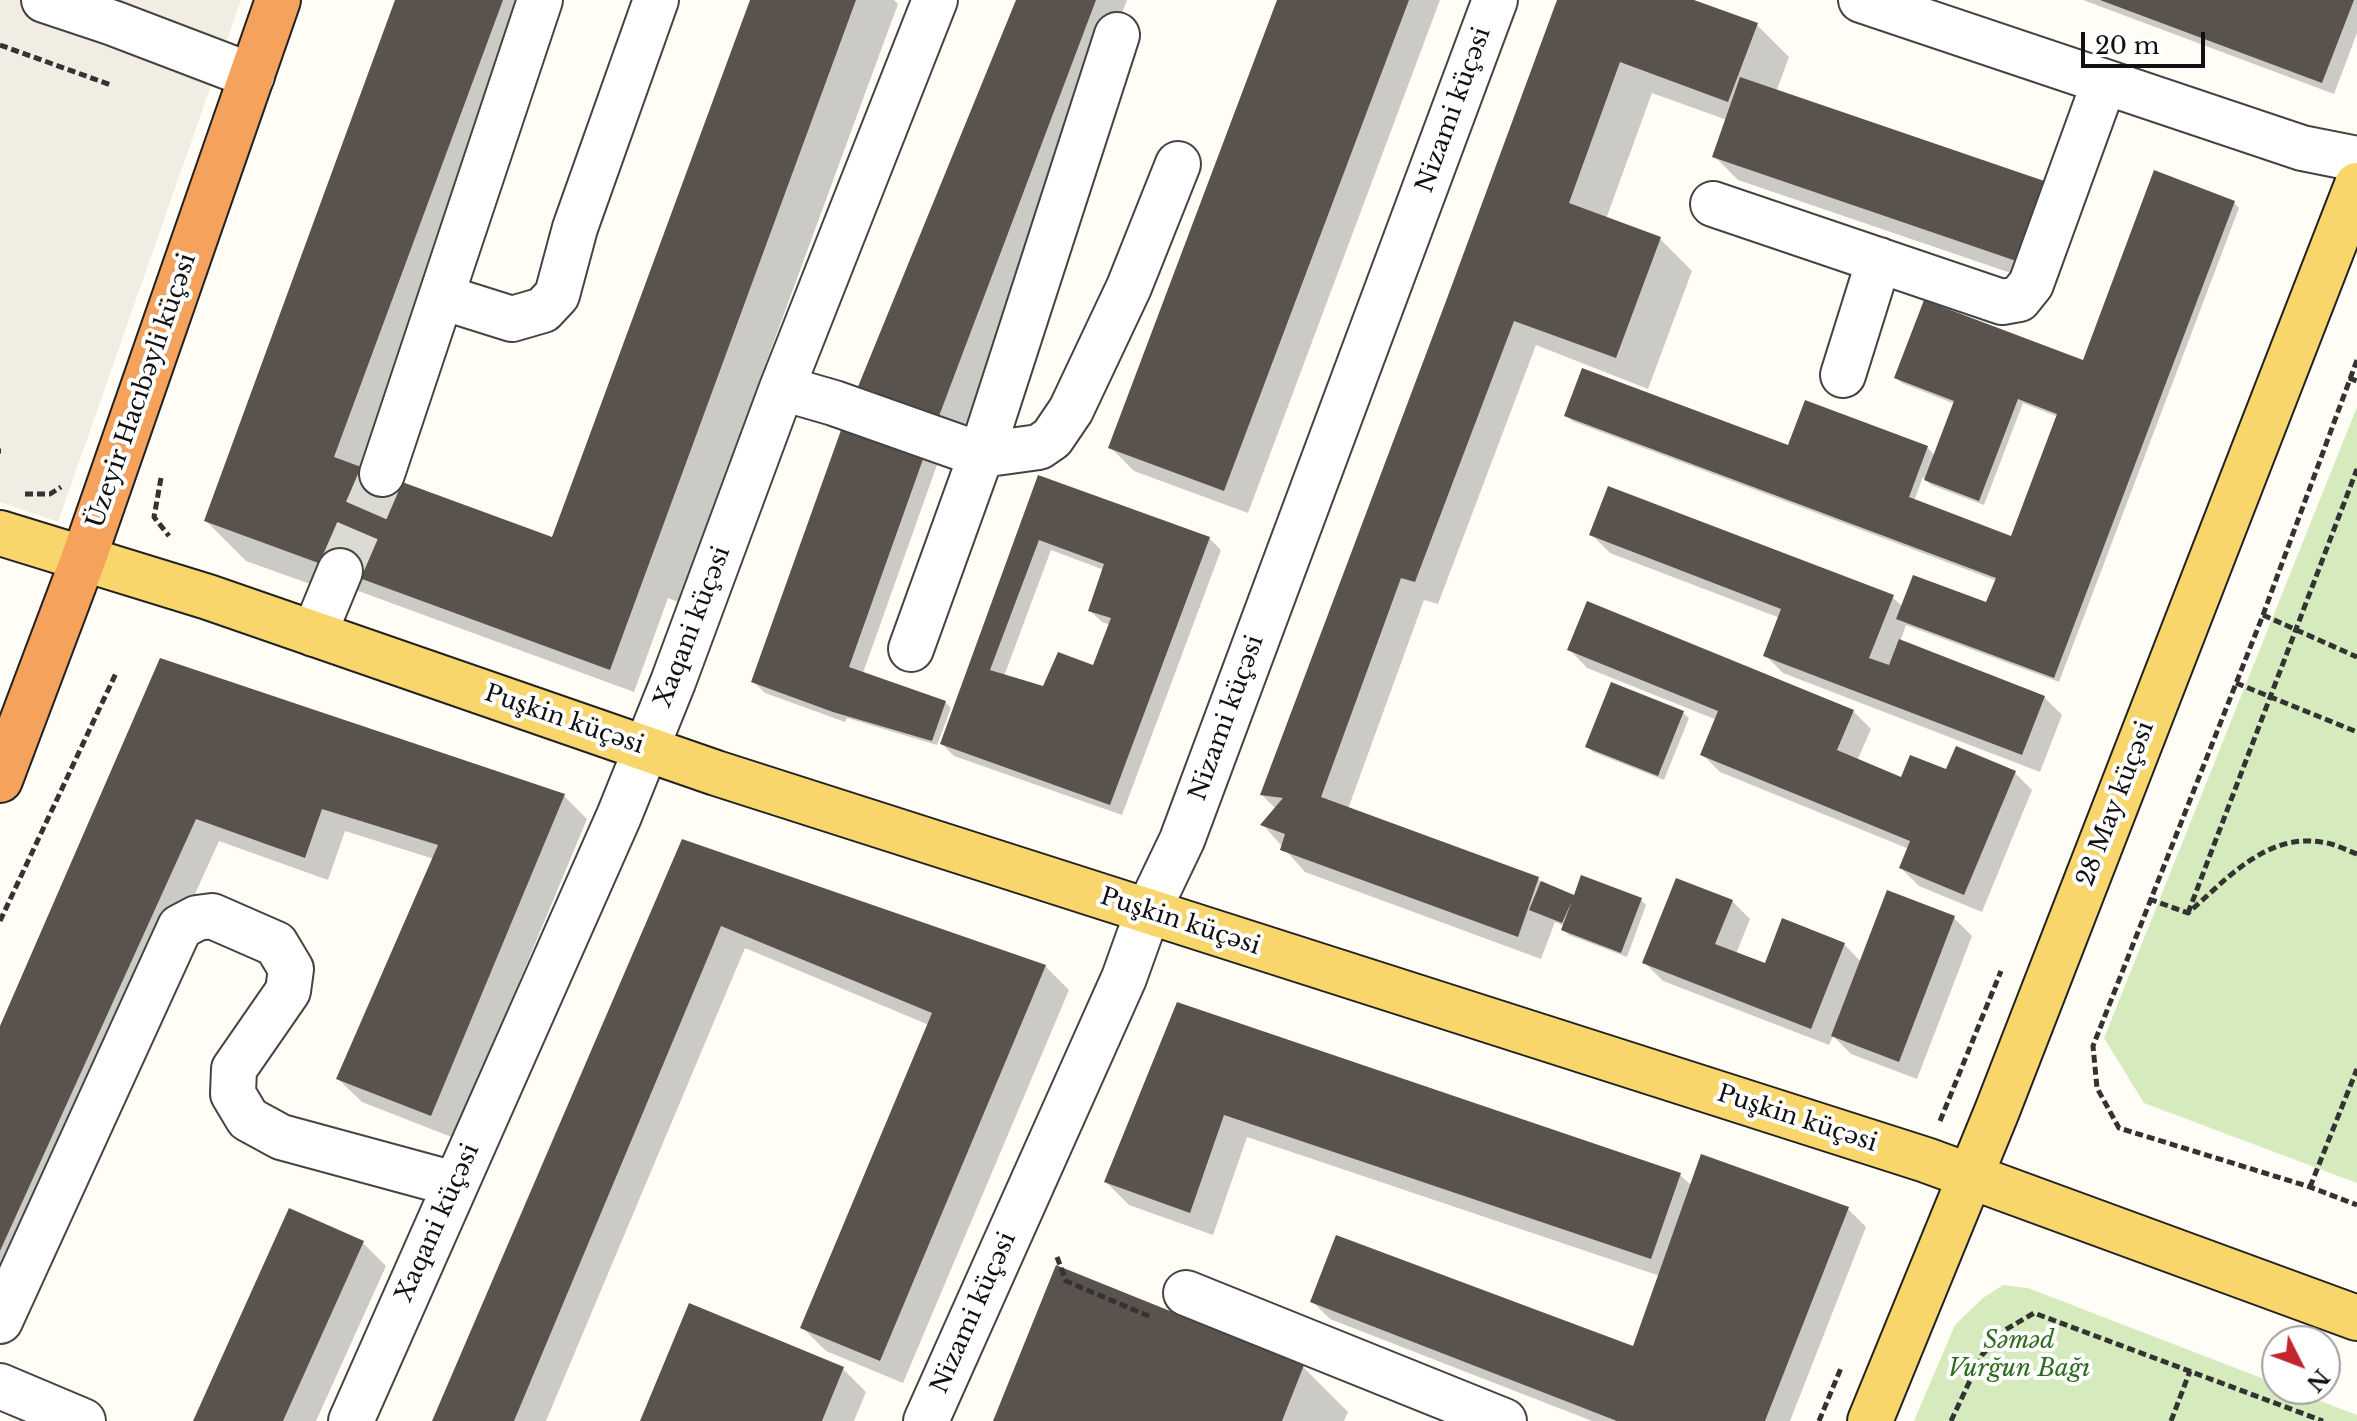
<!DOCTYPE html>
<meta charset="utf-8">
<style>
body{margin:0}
#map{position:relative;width:2357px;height:1421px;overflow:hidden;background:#fffdf5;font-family:"Libre Baskerville",serif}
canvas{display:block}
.north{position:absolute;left:2261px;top:1325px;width:80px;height:80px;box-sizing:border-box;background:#fff;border:2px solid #a0a0a0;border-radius:50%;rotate:132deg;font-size:22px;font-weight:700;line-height:32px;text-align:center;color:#111}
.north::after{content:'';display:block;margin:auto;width:28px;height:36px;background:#c4262e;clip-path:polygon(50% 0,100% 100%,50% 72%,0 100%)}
.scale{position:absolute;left:2081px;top:32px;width:124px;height:36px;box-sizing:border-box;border:4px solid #111;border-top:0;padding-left:10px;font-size:24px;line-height:28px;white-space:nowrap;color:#111;-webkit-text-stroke:6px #fff;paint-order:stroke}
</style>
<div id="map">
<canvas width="2357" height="1421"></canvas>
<div class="north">N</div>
<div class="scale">20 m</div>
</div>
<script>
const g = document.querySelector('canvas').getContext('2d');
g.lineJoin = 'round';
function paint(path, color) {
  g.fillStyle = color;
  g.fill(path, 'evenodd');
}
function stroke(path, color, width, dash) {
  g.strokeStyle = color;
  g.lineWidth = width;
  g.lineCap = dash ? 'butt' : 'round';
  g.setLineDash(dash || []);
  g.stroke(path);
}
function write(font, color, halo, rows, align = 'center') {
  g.font = font + ' "Libre Baskerville",serif';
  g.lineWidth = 8;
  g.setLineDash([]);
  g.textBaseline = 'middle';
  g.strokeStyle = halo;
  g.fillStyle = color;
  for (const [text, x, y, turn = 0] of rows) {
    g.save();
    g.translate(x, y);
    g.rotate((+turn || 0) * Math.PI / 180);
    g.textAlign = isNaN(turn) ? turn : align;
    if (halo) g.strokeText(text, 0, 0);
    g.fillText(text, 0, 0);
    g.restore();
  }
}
paint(new Path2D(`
 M2357,407V1183L2144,1103L2104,1038Z
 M2003,1285L2028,1288L2277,1384V1389H2289L2357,1415V1421H1914L1955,1325L1983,1298Z`), '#d5ebbd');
paint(new Path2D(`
 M0,0H241L58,522L0,502Z`), '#f1ede2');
paint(new Path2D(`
 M397,0H557L382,477L561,542L752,0H894L898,4L678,602L668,598L634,692L342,585L338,594L246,561L206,521Z
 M1018,0H1127L960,446L881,417Z
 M1279,0H1440L1248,513L1134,471L1111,448Z
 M1559,0H1689L1757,25L1789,57L1776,92L2055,187L2052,287L1738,180L1714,156L1727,120L1652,93L1606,219L1660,239L1692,271L1648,389L1536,345L1438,604L1424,600L1348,809L1538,879L1544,884L1575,897L1641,900L1646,905L1627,957L1569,935L1563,930L1564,926L1555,922L1541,959L1305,872L1263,825L1276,809L1262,795Z
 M2083,0H2357V33L2334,94Z
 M2234,203L2239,208L2059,682L1906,625L1900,642L2044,697L2062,715L2040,772L1783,673L1765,655L1780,618L1610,553L1592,535L1892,597L1903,607L1987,604L1997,581L1572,421L1567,415L1790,448L1927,447L1935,456L1955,404L1902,383L1896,378L2084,362ZM2023,403L2058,417L2012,538L1914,501L1923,477L1931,485L1984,505Z
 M846,422L938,462L863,673L945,702L951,708L937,745L847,718L845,722L765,693L753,681Z
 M1039,478L1209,538L1221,550L1122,815L954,756L942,744ZM1051,550L1104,570L1090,611L1102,622L1111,625L1095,668L1044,689L1004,676Z
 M1570,650L1853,711L1871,729L1857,761L1902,780L1947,771L2014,772L2032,790L1982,912L1919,886L1901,868L1909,849L1720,772L1702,754L1717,720L1587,668Z
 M161,661L564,796L587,819L454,1138L362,1102L338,1079L434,859L345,831L328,880L219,841L0,1325V1031Z
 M1683,713L1689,718L1664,780L1593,752L1587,746Z
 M683,842L1045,966L1069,990L903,1383L826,1351L803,1328L929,1025L745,948L546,1421H434Z
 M1732,901L1750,919L1736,954L1766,966L1844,944L1861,962L1954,918L1972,936L1917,1079L1851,1054L1833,1036L1829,1045L1663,981L1645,963Z
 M1178,1004L1680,1175L1692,1186L1848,1209L1866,1227L1790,1421H1592L1330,1319L1312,1301L1634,1349L1660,1276L1247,1137L1213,1235L1129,1205L1106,1182Z
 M363,1243L386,1266L316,1421H195Z
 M1303,1367L1348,1412L1344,1421H996Z
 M843,1369L866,1392L854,1421H642Z`), '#0003');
paint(new Path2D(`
 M395,0H503L334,457L552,537L750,0H856L610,670L204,521Z
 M1016,0H1096L936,424L855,394Z
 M1277,0H1409L1224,491L1108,448Z
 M1557,0H1694L1758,23L1728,102L1620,62L1569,203L1661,237L1616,358L1514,321L1415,582L1401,578L1321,797L1539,877L1518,937L1280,850L1285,834L1260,825L1283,798L1260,795L1449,293Z
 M2100,0H2354L2322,83Z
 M1740,77L2056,185L2028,265L1712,157Z
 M2154,170L2235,201L2054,678L1896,619L1913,575L1986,602L1996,578L1564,416L1582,368L1788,445L1805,400L1928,446L1909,497L2011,536L2057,414L2018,399L1979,501L1924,480L1954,401L1894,378L1924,300L2083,360Z
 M845,419L927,448L849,667L946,701L932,741L833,712L751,682Z
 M1038,475L1210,537L1110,805L940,744ZM1039,540L1104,564L1088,611L1111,618L1093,665L1058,652L1043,686L990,670Z
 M1608,486L1894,595L1869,658L1889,665L1899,639L2045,696L2022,755L1763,656L1781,609L1589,535Z
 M1587,601L1854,710L1837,750L1901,777L1910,755L1946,769L1956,746L2016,771L1964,895L1899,868L1910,841L1700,755L1718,711L1567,650Z
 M160,658L565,794L431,1116L336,1079L438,845L322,809L305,858L196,819L0,1251V1026Z
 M1611,682L1684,711L1658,776L1585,747Z
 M682,839L1046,965L880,1361L800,1328L932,1013L721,926L514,1421H432Z
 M1581,875L1642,898L1621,953L1561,930L1572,901L1562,923L1529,910L1541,881L1574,895Z
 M1676,878L1733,900L1715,944L1765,963L1782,918L1845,943L1811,1029L1642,963Z
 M1887,890L1955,916L1899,1062L1831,1036Z
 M1177,1002L1681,1173L1651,1259L1224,1115L1190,1213L1104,1182Z
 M1701,1154L1849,1207L1765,1421H1617L1310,1302L1336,1235L1633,1346Z
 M289,1208L364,1241L283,1421H193Z
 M1056,1265L1304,1365L1282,1421H993Z
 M689,1303L844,1367L822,1421H640Z`), '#5a524d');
stroke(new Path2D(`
 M340,571L382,474`), '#dbdad3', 44, [44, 22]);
const minor = new Path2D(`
 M44,0L113,23L252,76
 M1861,0L2302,148L2357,159
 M1713,204L2002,302L2019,299L2031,284L2104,83
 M442,297L512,319L543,310L557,295L575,228L656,0
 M1843,375L1879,260
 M782,388L834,403L981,455L1039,447L1052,438L1071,410L1129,287L1178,164
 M382,474L540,0
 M314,634L340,571
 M911,649L981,455L1117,35
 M1186,1293L1504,1421
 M0,1321L180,927L197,918L212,916L276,944L291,969L288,991L234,1069L233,1094L248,1119L281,1137L454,1184
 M0,1386L83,1421
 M351,1421L619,816L673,682L782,388L935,0
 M926,1421L1124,978L1148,911L1182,840L1495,0`);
const major = new Path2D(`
 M0,533L208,597L716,773L1926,1160L2357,1318
 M1870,1421L1997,1111L2357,185`);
const highway = new Path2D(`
 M0,780L83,560L278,0`);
stroke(minor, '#444', 48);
stroke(major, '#222', 48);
stroke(highway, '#222', 48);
stroke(new Path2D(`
 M0,45L111,85
 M2357,360L2263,615L2093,1046L2097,1088L2119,1128L2310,1187L2357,1205
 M2349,378L2357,381
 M0,451H1
 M161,478L154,517L169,536
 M25,494H50L61,487
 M2263,615L2357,657
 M2236,683L2357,732
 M2149,899L2188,913C2226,880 2266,833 2321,842C2333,843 2346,850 2357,854
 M2188,913L2357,469
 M0,921L117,671
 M1940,1121L2001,971
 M2310,1187L2357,1069
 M1057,1257L1066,1281L1151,1317
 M1819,1421L1841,1368
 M1951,1421L1982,1355L2005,1330L2034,1313L2323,1421
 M2171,1421L2190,1371`), '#333', 5, [8, 4]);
stroke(minor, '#fff', 44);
stroke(major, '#f9d66b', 44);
stroke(highway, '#f5a25d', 44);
write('24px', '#111', '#fff', [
 ["Nizami küçəsi",1454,110,-70],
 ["Üzeyir Hacıbəyli küçəsi",142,391,-71],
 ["Xaqani küçəsi",693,627,-69],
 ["Nizami küçəsi",1227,718,-70],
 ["Puşkin küçəsi",564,720,19],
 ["28 May küçəsi",2116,804,-69],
 ["Puşkin küçəsi",1180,922,18],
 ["Puşkin küçəsi",1797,1119,18],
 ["Xaqani küçəsi",438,1223,-66],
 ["Nizami küçəsi",974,1313,-66]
]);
write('italic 24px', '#2f6b1f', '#fff', [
 ["Səməd",2019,1341],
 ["Vurğun Bağı",2019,1369]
]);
</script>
